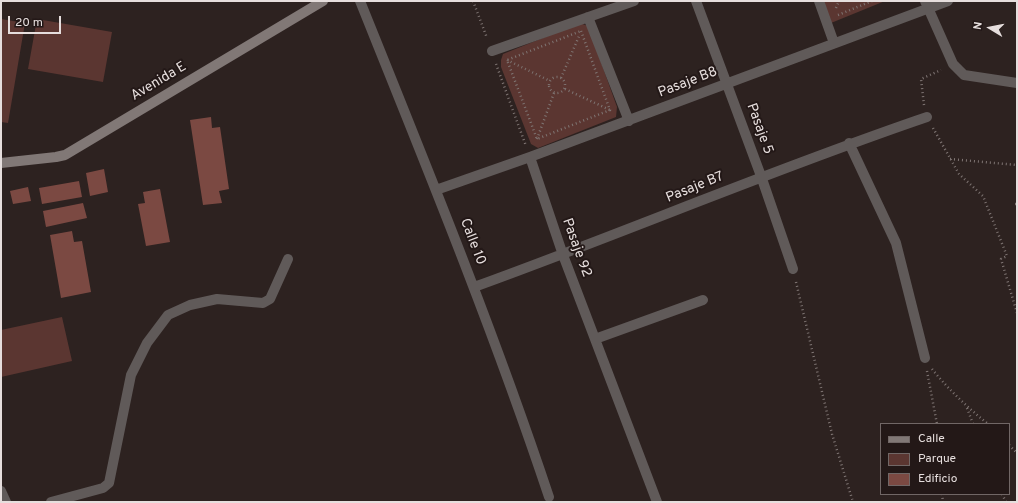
<!DOCTYPE html>
<style>
body{margin:0}
#map{position:relative;width:1018px;height:503px;overflow:hidden;background:#2d2220;font-family:Overpass,sans-serif}
canvas{display:block}
.frame{position:absolute;inset:0;border:2px solid #e6dedd;pointer-events:none}
.legend{position:absolute;left:880px;top:423px;width:130px;height:72px;box-sizing:border-box;background:#231817;border:1px solid #716766;margin:0;padding:5px 7px;list-style:none;font-size:12px;color:#e6dedd}
.legend li{display:flex;align-items:center;gap:8px;height:20px}
.legend b{width:20px;border:1px solid #716766}
.north{position:absolute;left:970px;top:8px;width:40px;height:40px;-webkit-text-stroke:3px #231817;paint-order:stroke;rotate:280deg;font-size:11px;font-weight:700;line-height:16px;text-align:center;color:#e6dedd}
.north::after{content:'';display:block;margin:auto;width:14px;height:18px;background:#e6dedd;clip-path:polygon(50% 0,100% 100%,50% 72%,0 100%)}
.scale{position:absolute;left:8px;top:16px;width:53px;height:18px;box-sizing:border-box;border:2px solid #e6dedd;border-top:0;padding-left:5px;font-size:12px;line-height:14px;white-space:nowrap;color:#e6dedd;-webkit-text-stroke:3px #231817;paint-order:stroke}
</style>
<div id="map">
<canvas width="1018" height="503"></canvas>
<div class="frame"></div>
<ul class="legend">
<li><b style="height:5px;background:#817876"></b>Calle</li>
<li><b style="height:11px;background:#5b3631"></b>Parque</li>
<li><b style="height:11px;background:#7b4942"></b>Edificio</li>
</ul>
<div class="north">N</div>
<div class="scale">20 m</div>
</div>
<script>
const g = document.querySelector('canvas').getContext('2d');
g.lineJoin = 'round';
function paint(path, color) {
  g.fillStyle = color;
  g.fill(path, 'evenodd');
}
function stroke(path, color, width, dash) {
  g.strokeStyle = color;
  g.lineWidth = width;
  g.lineCap = dash ? 'butt' : 'round';
  g.setLineDash(dash || []);
  g.stroke(path);
}
function write(font, color, halo, rows, align = 'center') {
  g.font = font + ' Overpass,sans-serif';
  g.lineWidth = 4;
  g.setLineDash([]);
  g.textBaseline = 'middle';
  g.strokeStyle = halo;
  g.fillStyle = color;
  for (const [text, x, y, turn = 0] of rows) {
    g.save();
    g.translate(x, y);
    g.rotate((+turn || 0) * Math.PI / 180);
    g.textAlign = isNaN(turn) ? turn : align;
    if (halo) g.strokeText(text, 0, 0);
    g.fillText(text, 0, 0);
    g.restore();
  }
}
paint(new Path2D(`
 M823,1H885L831,23Z
 M1,19L25,23L8,123L1,122Z
 M37,19L112,32L103,82L28,69Z
 M580,23L588,26L617,107L616,117L538,148L531,144L501,67V60L503,54Z
 M62,317L72,361L1,377V330Z`), '#5b3631');
paint(new Path2D(`
 M211,117L212,128L220,127L229,189L219,191L222,203L203,205L190,120Z
 M104,169L108,192L90,196L86,173Z
 M79,181L82,197L42,204L39,188Z
 M28,187L31,201L13,204L10,191Z
 M160,189L170,242L146,246L138,204L145,203L143,192Z
 M83,203L87,218L46,227L43,211Z
 M72,231L74,242L82,241L91,292L61,298L50,235Z`), '#7b4942');
stroke(new Path2D(`
 M473,1L487,38
 M836,8L839,1
 M838,15L872,1
 M581,31L610,110L537,139L507,60Z
 M507,60L550,81
 M496,64L526,146
 M549 85a8 8 0 1 1 16 0a8 8 0 1 1-16 0Z
 M561,78L580,34
 M565,89L610,110
 M924,105L921,79L941,70
 M933,128L959,174L983,196L1007,256L1001,259L1017,313
 M537,139L554,93
 M950,159L1017,165
 M1015,204H1017
 M796,282L832,434L853,502
 M932,369C949,390 967,407 988,424
 M927,371L937,424
 M967,408L973,424
 M1009,445L1017,453
 M942,494L943,502
 M1002,494L1006,502`), '#7f7573', 2.5, [1, 3]);
stroke(new Path2D(`
 M360,1C426,165 493,329 549,497
 M696,1L761,176L793,269
 M819,1L834,43
 M925,1L953,64L964,75L1017,83
 M588,17L629,121
 M492,51L634,1
 M849,143L896,243L925,358
 M530,157L563,255L657,502
 M436,190L530,157L948,1
 M474,287C626,232 774,169 927,117
 M595,339L703,300
 M1,491L6,502
 M51,502L103,488L109,483L131,375L147,343L168,315L190,305L217,299L263,303L270,299L288,259`), '#605a59', 10);
stroke(new Path2D(`
 M1,163L56,157L65,155L323,1`), '#817876', 10);
write('14px', '#e6dedd', '#231817', [
 ["Avenida E",159,82,-31],
 ["Pasaje B8",688,83,-21],
 ["Pasaje 5",759,129,70],
 ["Pasaje B7",695,188,-22],
 ["Calle 10",472,242,69],
 ["Pasaje 92",576,248,70]
]);
</script>
